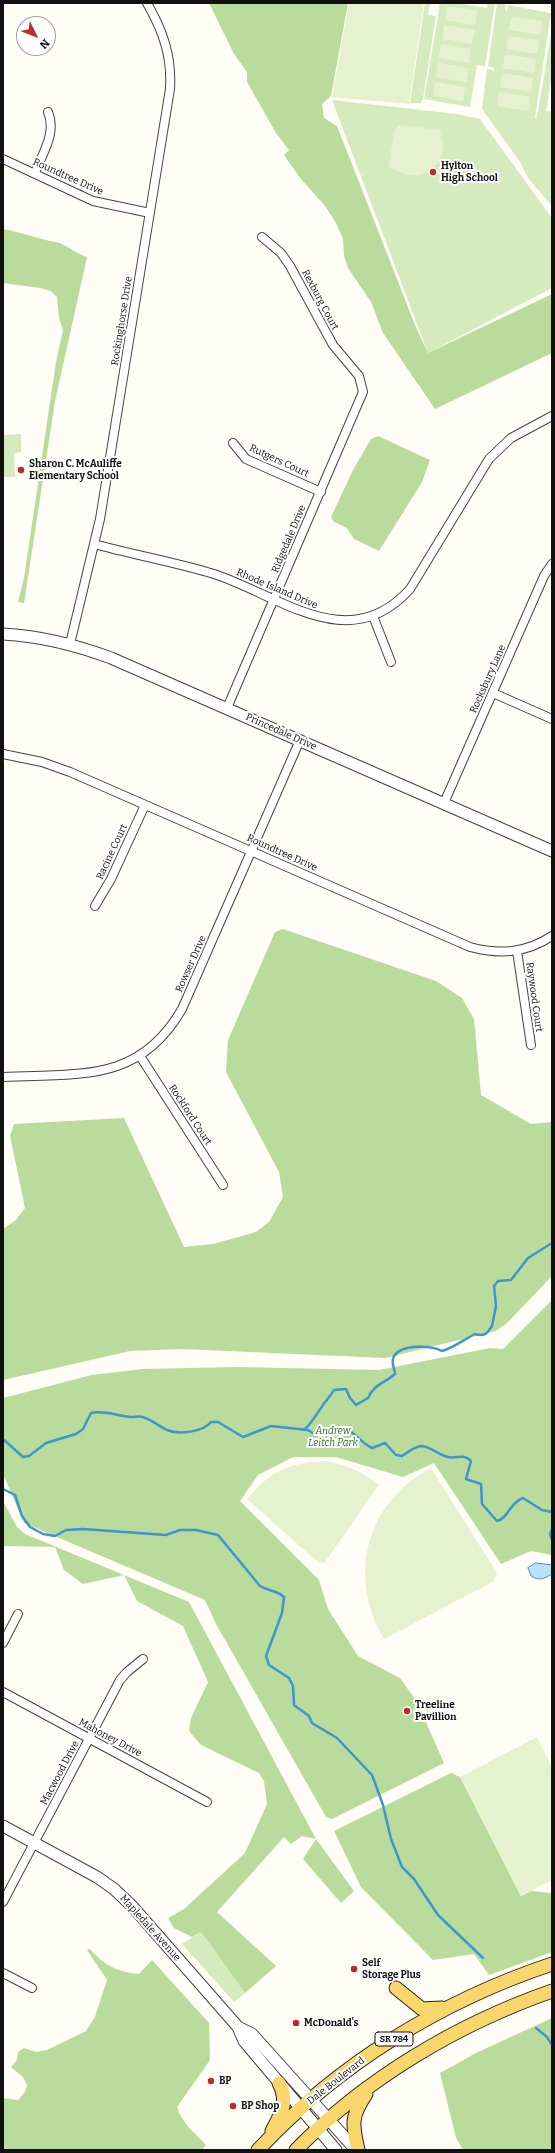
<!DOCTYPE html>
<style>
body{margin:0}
#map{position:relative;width:555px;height:2153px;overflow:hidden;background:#fffdf5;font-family:Bitter,serif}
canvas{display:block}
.frame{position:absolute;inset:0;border:4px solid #111;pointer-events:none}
.north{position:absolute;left:16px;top:16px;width:40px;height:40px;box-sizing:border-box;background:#fff;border:1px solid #a0a0a0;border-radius:50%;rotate:133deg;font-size:11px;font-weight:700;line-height:16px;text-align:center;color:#111}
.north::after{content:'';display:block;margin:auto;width:14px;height:18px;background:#c4262e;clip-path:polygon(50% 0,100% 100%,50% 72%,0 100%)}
</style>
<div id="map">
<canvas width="555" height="2153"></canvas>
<div class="frame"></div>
<div class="north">N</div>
</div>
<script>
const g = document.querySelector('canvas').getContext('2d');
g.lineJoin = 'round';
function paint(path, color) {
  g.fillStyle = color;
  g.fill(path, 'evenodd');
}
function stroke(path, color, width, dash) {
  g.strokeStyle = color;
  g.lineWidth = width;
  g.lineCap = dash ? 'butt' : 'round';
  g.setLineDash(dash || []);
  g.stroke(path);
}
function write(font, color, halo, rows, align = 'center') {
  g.font = font + ' Bitter,serif';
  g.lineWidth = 4;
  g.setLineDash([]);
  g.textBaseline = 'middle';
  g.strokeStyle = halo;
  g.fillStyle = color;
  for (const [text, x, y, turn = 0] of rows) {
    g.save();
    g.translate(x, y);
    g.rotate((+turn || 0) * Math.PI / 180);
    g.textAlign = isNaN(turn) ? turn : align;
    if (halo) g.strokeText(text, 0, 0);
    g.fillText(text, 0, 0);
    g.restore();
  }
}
paint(new Path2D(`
 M425,3H430L428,15L436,16L423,99L421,103H410Z
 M440,3H456L487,8L488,3H495L485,66L477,65L470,107L424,99Z
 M497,3L506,5L505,11H507L508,5L551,13L535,117L525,115L537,118V117L552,29V74L546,111L552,112V206L528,178L520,162L482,109L487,69L493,70V76L494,68L488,66Z
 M332,100L457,114L480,119L552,218V288L428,353Z
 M21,434V452L14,453L15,477H3V435Z
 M201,1932L245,1993L234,2002L182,1944Z`), '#d5ebbd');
paint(new Path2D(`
 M209,3H348L331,96L322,104L324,118L337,126L415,325L428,353L552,294V353L435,409L383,333L371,302L348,268L344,256L343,239L336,223L325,206L301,179L284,155L289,150L276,133L247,82V72L234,54Z
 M3,229C21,232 38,239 56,242C65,244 77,254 87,257L55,401L24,603L18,602L24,578L56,362L63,330L59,318L57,297L51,291L40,288L3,283Z
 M378,436L430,460L422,482L379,551L354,539L347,528L334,522L331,517L353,470L371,439Z
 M283,929L436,981L462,998L474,1019L481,1095L531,1124L552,1122V1276L508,1322L496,1331L385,1358L183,1349L130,1351L3,1380V1229L16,1220L25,1208L10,1136L14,1124L124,1118L184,1247L213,1244L256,1232L269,1222L283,1197L279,1172L226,1072L228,1040L275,932Z
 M552,1300V1555L531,1551L501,1564L434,1463L403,1477L336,1457H293L258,1475L240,1501L319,1580L328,1609L358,1656L400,1678L417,1702L444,1763L332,1819L326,1817L216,1624L205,1600L24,1523L3,1474V1398L92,1375L142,1369L238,1367L379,1370L490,1348L503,1349Z
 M3,1501L17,1527L25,1534L189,1602L316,1839L354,1891L341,1903L303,1859L316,1839L302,1836L291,1844L284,1837L217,1912L276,1966L245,1993L201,1932L192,1937L174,1928L168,1918L184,1909L245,1853L267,1804L264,1781L259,1773L201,1745L189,1731L191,1718L208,1682L183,1626L137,1601L124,1575L83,1584L64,1570L55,1547L3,1546Z
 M451,1773L460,1777L521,1896L531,1891L552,1893V1952L489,1975L474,1954L433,1960L361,1887L334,1831Z
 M90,1949C104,1965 117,1972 139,1974L152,1960L209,2023L210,2060L177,2107C181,2122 195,2133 206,2145L202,2150H3V2098L18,2100L25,2092L27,2085L23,2077L11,2067L17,2060L18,2052L24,2048L36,2052L47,2050L86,2031L95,2017L107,1980L87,1950Z
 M552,2018V2150H463L456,2138L440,2073L476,2053Z`), '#b9dc9c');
paint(new Path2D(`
 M349,3H424L409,104L332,97Z
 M447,6L477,11L475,25L445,20Z
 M512,17L542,21L540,35L509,30Z
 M444,25L475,30L472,44L442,39Z
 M508,36L539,40L537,54L506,49Z
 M441,44L471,49L469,63L439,58Z
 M505,54L536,59L534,73L503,68Z
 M438,63L469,68L466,82L436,77Z
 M502,73L533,78L531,92L500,87Z
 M435,82L465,87L463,101L433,96Z
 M499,92L530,97L528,111L497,106Z
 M400,125L440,130C441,136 444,143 443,149C443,155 439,161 435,165C420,181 406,176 389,167L394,130Z
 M325,1461C346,1465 362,1471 379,1485L325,1562L319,1563L247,1499C270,1471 289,1463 325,1461Z
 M431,1468L497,1573L494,1581L384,1639C347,1576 366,1502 431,1468Z
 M537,1737L552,1768V1880L521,1896L460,1777Z`), '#e6f2cf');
const water = new Path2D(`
 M536,1563L552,1565V1574C544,1579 539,1581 531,1576L528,1568Z`);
paint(water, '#b9e0f7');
stroke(water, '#3f96cf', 1);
stroke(new Path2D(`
 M304,1430C312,1423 315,1416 321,1408C325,1401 330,1397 334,1390L346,1389L350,1398L356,1405L368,1398C374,1384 385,1383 395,1374C395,1368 390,1363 394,1356C402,1344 431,1345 442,1351C453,1348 465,1339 475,1334C484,1337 487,1334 492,1326L496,1306L494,1286L498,1281L511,1280L528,1258L552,1243
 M3,1439L23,1457L29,1456L46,1443L76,1434L83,1429L91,1413C104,1410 118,1416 131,1417C135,1417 139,1416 143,1417C152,1420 159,1426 167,1430C179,1435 203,1432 211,1422H218L243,1437L271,1426L308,1430L316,1435L331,1433L344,1428C355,1432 361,1443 372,1448L385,1443L396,1455L402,1456C408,1452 415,1446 422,1446C431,1447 439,1455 448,1457C458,1459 463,1453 471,1461L466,1479L481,1484L482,1504L497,1521C508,1519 509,1503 523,1498L542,1510L552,1512
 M3,1489L15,1495L22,1516L30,1527L43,1534L55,1536L66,1530L83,1529L166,1535L180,1530H196L218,1535L260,1586C268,1591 277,1590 284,1597L282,1613L266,1656L269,1665L289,1678L293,1686L294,1705L309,1716L312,1723L337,1738L372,1775L383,1805L391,1839L402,1867L414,1879L438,1915L483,1958
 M552,1529L550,1534L552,1540
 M536,2028L547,2037L552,2045`), '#3f96cf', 2.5);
const minor = new Path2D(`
 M3,159L93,201L150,213
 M35,173C42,154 57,133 48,112
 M233,443L246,459L321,492
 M94,544C134,555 175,562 214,574C281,596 349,657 410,589L489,459L511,438L552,416
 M373,616L391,662
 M70,644L100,519L170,89C172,56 163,31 147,3
 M493,693L552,719
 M227,708L363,392L359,376L333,345L290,266L281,253L262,237
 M3,754L42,762L70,772L470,947C500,955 526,953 552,936
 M444,803L544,576L552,564
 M95,906L111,879L145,805
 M517,951L531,1045
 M140,1056L223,1185
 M3,1077C78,1073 139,1084 182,1009L300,740
 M3,1643L18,1614
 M3,1692L207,1802
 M3,1902L120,1680L127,1672L143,1659
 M3,1973L32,1988`);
const tertiary = new Path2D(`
 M3,634C41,636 76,645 111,658L552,851
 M3,1826L97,1877L114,1889L132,1906L238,2027L244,2041L336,2150
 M238,2027L252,2034L356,2150`);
const primary = new Path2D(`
 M396,1988L422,2009L442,2008
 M272,2131C281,2114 289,2102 279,2083
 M258,2150C338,2064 441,2001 552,1964
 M296,2150C366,2078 458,2024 552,1991
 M358,2150C352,2124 351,2116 366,2094`);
stroke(minor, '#444', 10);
stroke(tertiary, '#444', 13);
stroke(primary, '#222', 15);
stroke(minor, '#fff', 8);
stroke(tertiary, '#fff', 11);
stroke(primary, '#f9d66b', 13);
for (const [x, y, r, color] of [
 [433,172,4,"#c4262e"],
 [21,470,4,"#c4262e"],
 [407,1711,4,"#c4262e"],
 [354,1969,4,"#c4262e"],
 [296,2023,4,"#c4262e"],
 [211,2081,4,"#c4262e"],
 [233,2106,4,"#c4262e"]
]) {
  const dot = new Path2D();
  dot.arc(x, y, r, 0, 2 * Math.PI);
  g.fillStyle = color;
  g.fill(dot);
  stroke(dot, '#fff', 1.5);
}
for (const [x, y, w] of [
 [394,2039,38]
]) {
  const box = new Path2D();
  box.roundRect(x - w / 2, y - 7, w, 14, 3);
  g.fillStyle = '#fff';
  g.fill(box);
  stroke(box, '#111', 1);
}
write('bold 9px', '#111', null, [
 ["SR 784",394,2039]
]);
write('bold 10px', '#111', '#fff', [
 ["Hylton",441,166],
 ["High School",441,178],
 ["Sharon C. McAuliffe",29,464],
 ["Elementary School",29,476],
 ["Treeline",415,1705],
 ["Pavillion",415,1717],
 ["Self",362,1963],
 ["Storage Plus",362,1975],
 ["McDonald's",304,2023],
 ["BP",219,2081],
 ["BP Shop",241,2106]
], 'left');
write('10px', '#111', '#fff', [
 ["Roundtree Drive",68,177,24],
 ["Rexburg Court",320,300,62],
 ["Rockinghorse Drive",122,321,-81],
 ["Rutgers Court",279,461,25],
 ["Ridgedale Drive",289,539,-67],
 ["Rhode Island Drive",277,589,23],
 ["Rocksbury Lane",488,679,-66],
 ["Princedale Drive",281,732,24],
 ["Racine Court",112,852,-65],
 ["Roundtree Drive",282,853,24],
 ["Rowser Drive",191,964,-66],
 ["Raywood Court",534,997,82],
 ["Rockford Court",190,1115,57],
 ["Mahoney Drive",110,1738,28],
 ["Macwood Drive",60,1773,-62],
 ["Mapledale Avenue",150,1928,48],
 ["Dale Boulevard",336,2081,-38]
]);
write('italic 10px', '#2f6b1f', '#fff', [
 ["Andrew",333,1431],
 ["Leitch Park",333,1443]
]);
</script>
